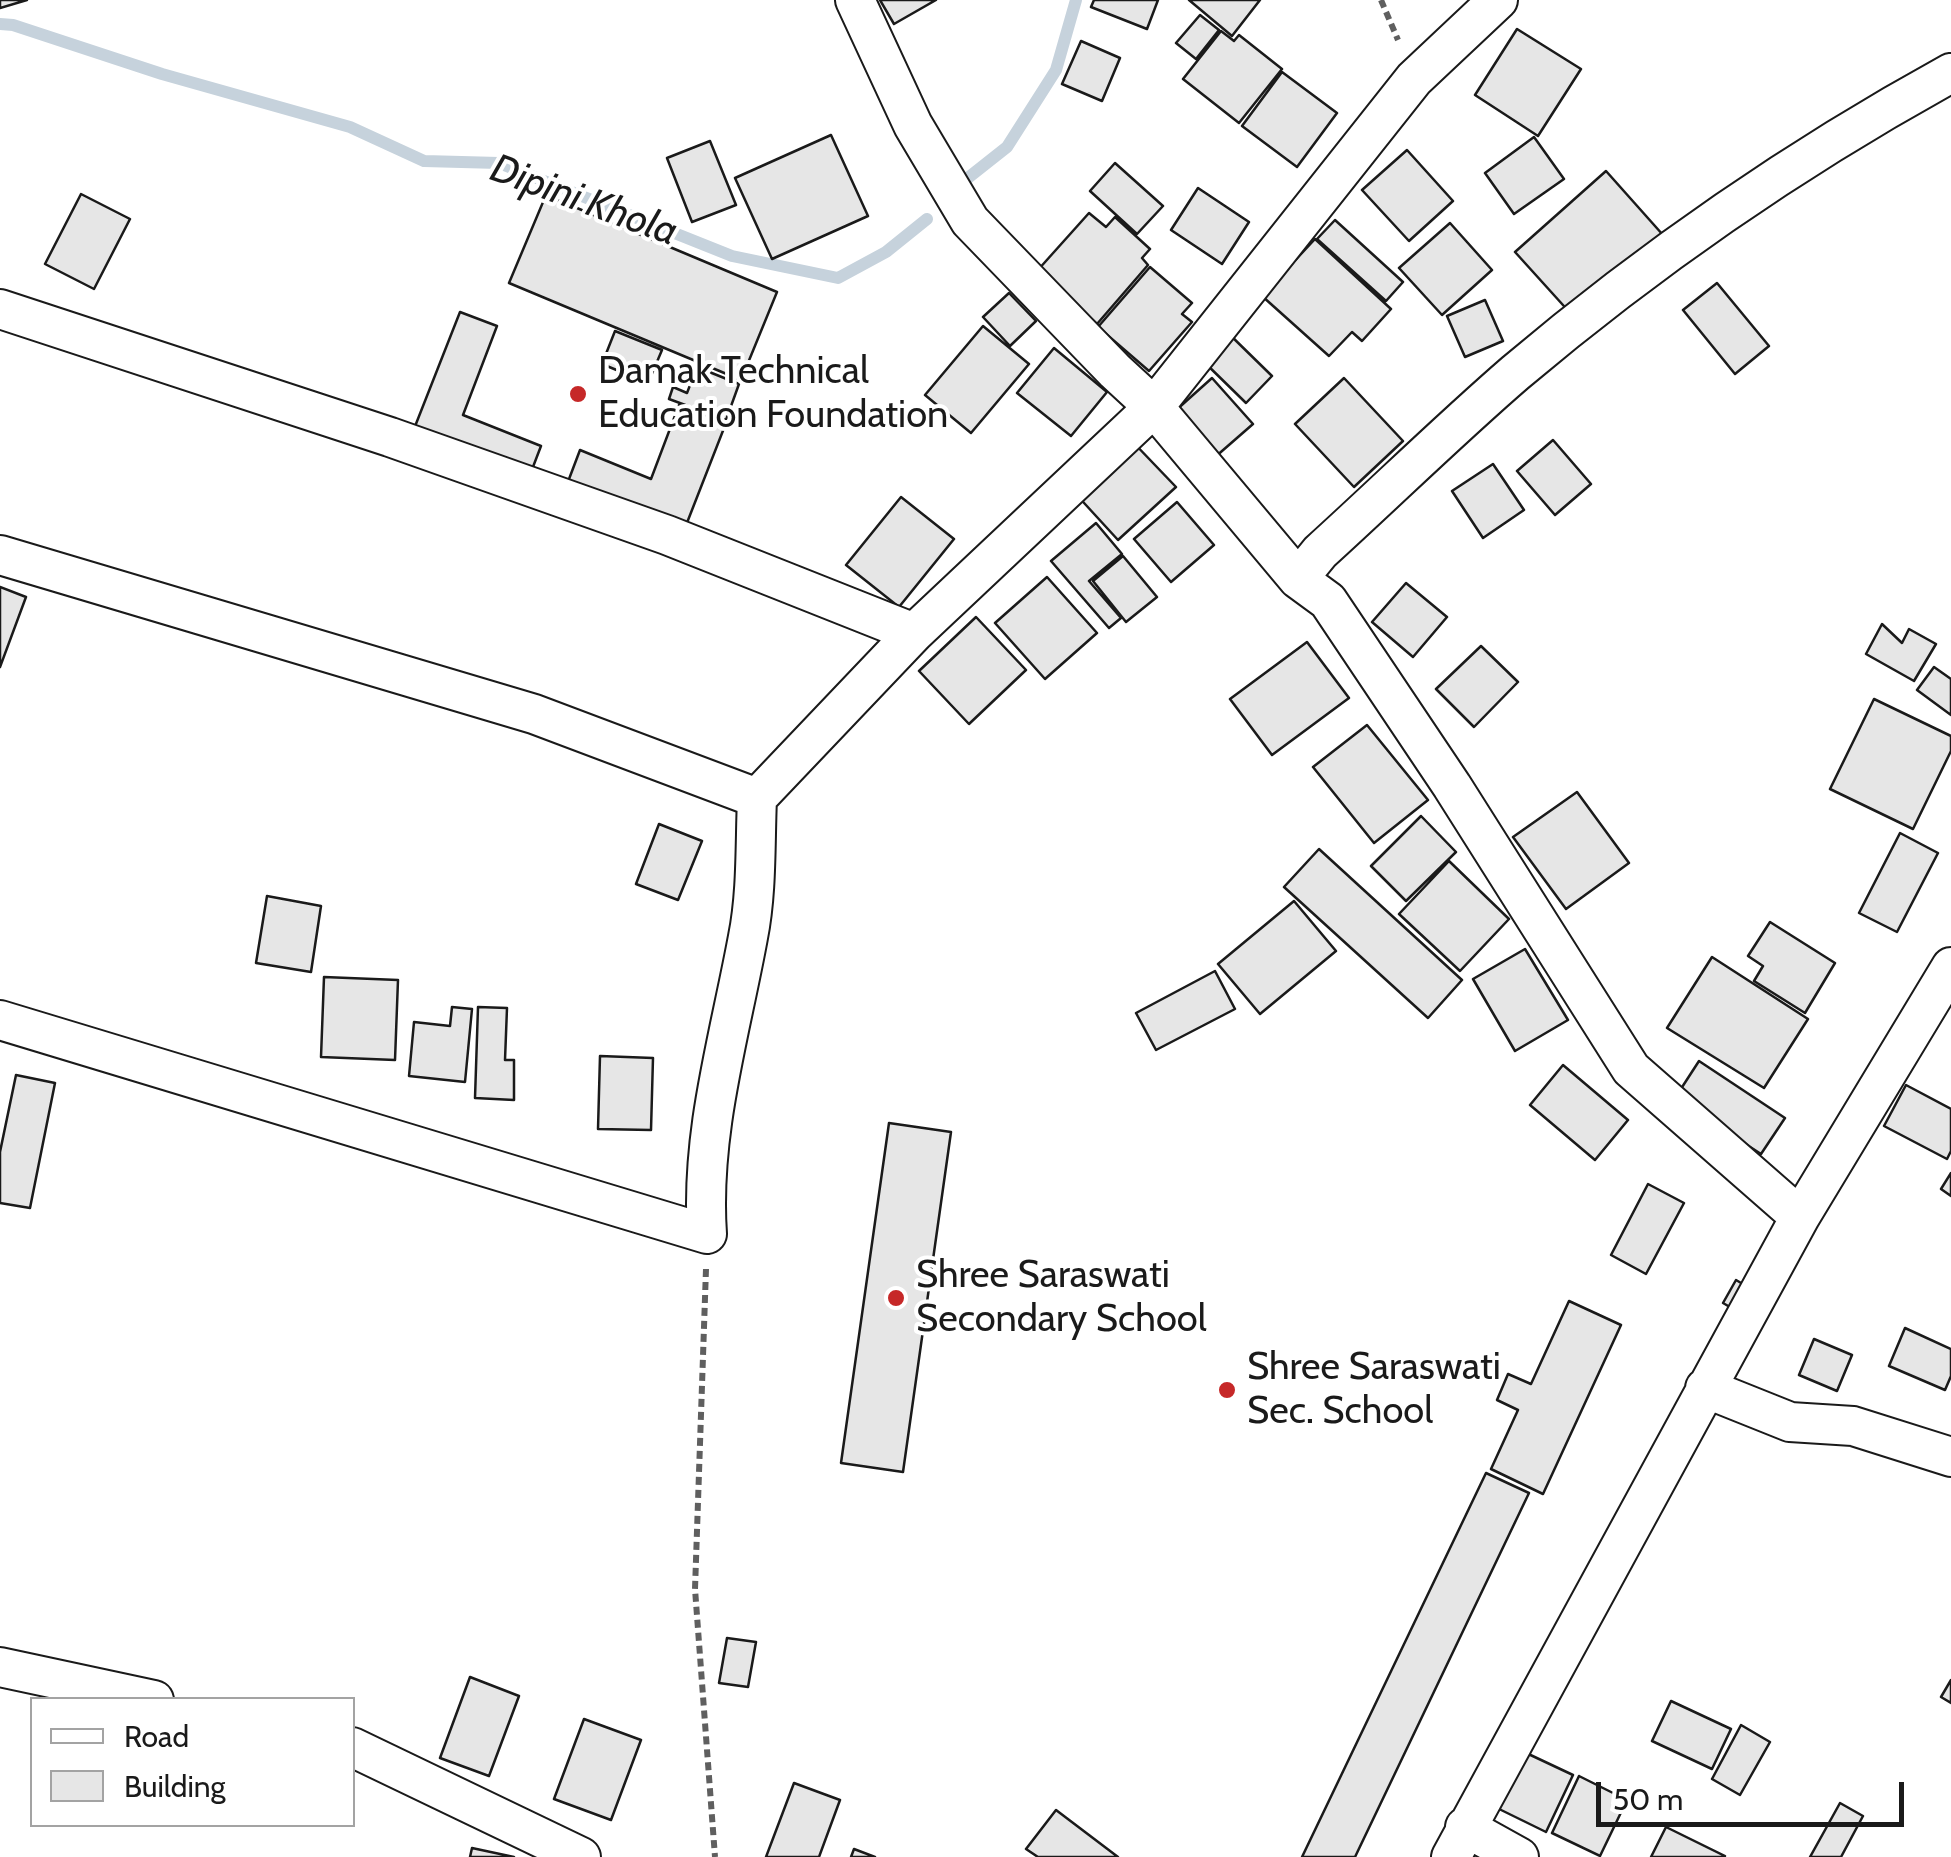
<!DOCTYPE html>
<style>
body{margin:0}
#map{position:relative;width:1951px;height:1857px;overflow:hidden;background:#fff;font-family:Cabin,sans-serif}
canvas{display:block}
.legend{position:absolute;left:30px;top:1697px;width:325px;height:130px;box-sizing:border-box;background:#fff;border:2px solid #a3a3a3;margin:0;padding:12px 18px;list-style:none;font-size:30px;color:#1a1a1a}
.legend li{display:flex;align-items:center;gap:20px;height:50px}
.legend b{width:50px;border:2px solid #a3a3a3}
.scale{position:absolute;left:1596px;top:1782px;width:308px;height:45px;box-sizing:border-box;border:5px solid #1a1a1a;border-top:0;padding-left:12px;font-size:30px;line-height:35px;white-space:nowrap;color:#1a1a1a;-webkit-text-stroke:8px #fff;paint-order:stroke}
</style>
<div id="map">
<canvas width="1951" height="1857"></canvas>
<ul class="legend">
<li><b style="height:12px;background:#fff"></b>Road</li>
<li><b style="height:28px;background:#e6e6e6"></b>Building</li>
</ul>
<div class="scale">50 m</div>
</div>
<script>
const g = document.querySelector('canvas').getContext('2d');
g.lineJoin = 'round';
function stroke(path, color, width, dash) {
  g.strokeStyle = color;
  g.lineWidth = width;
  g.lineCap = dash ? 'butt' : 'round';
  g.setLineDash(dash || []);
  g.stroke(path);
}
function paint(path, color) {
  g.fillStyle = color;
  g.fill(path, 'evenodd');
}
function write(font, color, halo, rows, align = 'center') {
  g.font = font + ' Cabin,sans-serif';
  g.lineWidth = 8;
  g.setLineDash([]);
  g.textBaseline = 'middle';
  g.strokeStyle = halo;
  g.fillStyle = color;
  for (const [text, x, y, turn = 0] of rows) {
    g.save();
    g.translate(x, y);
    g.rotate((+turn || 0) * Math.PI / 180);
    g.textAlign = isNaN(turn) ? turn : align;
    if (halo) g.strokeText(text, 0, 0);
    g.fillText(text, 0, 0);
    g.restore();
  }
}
stroke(new Path2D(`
 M0,24L13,25L162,74L350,127L424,161L499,163L732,256L838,278L886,252L927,219
 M964,181L1007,147L1056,70L1076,0`), '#c6d2dc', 12);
const building = new Path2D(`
 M0,0H27L0,8Z
 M880,0H936L894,24Z
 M1094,0H1158L1147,29L1091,7Z
 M1189,0H1260L1232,36Z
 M1200,15L1219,30L1196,59L1176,43Z
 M1517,29L1581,69L1538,136L1475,95Z
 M1221,31L1234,41L1239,35L1282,69L1239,123L1183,79Z
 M1081,41L1120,58L1102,101L1062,84Z
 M1282,72L1337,113L1297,167L1242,126Z
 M831,135L868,216L772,259L735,178Z
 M1534,137L1564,179L1514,214L1485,173Z
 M710,141L736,205L692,222L667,158Z
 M1407,150L1453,201L1409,241L1362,190Z
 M1115,163L1163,206L1137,234L1090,191Z
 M1606,171L1663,235L1572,315L1515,252Z
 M1198,188L1249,222L1222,264L1171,230Z
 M81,194L130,219L94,289L45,264Z
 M546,195L777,292L741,380L509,283Z
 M1089,213L1106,227L1115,217L1150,249L1142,258L1148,265L1097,324L1037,271Z
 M1335,220L1403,282L1386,301L1317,239Z
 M1450,223L1492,270L1442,315L1399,268Z
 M1315,239L1391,309L1362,341L1352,332L1329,356L1262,296Z
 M1150,267L1192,303L1182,314L1192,322L1149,371L1098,327Z
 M1717,283L1769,346L1735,374L1683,310Z
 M1009,293L1036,321L1010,346L983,317Z
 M1485,300L1503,341L1465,357L1447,316Z
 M460,312L497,326L463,415L541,446L528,480L412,434Z
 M983,326L1029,364L971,433L925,395Z
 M1225,330L1272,376L1246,403L1199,357Z
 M615,331L662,350L648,383L602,364Z
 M1054,348L1107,392L1071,436L1017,393Z
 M697,367L739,384L726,420L669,399L673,387L687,393Z
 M1212,378L1253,424L1214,458L1174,412Z
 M1344,378L1403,441L1354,487L1295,424Z
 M679,405L726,423L683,533L566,487L580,450L651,479Z
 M1131,440L1176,487L1118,540L1074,492Z
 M1553,440L1591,484L1555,515L1517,471Z
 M1493,464L1524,510L1483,538L1452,491Z
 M901,497L954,539L899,607L846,565Z
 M1177,502L1214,545L1171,582L1134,539Z
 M1096,523L1122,554L1089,581L1121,618L1109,628L1051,561Z
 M1123,556L1157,597L1126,622L1093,581Z
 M1047,577L1097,633L1045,679L995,623Z
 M1406,583L1447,617L1413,657L1372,622Z
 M0,587L26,597L0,667Z
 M976,617L1026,670L969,724L919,671Z
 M1882,624L1902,643L1909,629L1936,644L1914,681L1866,654Z
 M1307,642L1349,698L1272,755L1230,699Z
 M1481,646L1518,682L1474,727L1436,689Z
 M1934,667L1951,679V715L1917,690Z
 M1874,699L1951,736V751L1913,829L1830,789Z
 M1367,725L1428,800L1374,843L1313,767Z
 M1577,792L1629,863L1566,909L1513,837Z
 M1421,816L1456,852L1406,901L1371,866Z
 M659,824L702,841L678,900L636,884Z
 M1900,833L1938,853L1897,932L1859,913Z
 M1319,849L1462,980L1428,1018L1284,887Z
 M1449,861L1509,919L1460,971L1399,914Z
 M267,896L321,906L311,972L256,963Z
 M1294,901L1336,951L1260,1014L1218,964Z
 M1770,922L1835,963L1805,1013L1754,981L1763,966L1748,956Z
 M1525,949L1568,1020L1515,1051L1473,979Z
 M1712,957L1808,1019L1764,1088L1667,1028Z
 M1215,971L1235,1009L1156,1050L1136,1013Z
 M324,977L398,980L395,1060L321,1057Z
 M452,1007L472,1009L465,1082L409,1076L414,1022L450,1026Z
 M478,1007L507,1008L505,1060H514V1100L475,1098Z
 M600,1056L653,1058L651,1130L598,1129Z
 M1699,1061L1785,1118L1761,1154L1675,1098Z
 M1563,1065L1628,1120L1595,1160L1530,1105Z
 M16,1075L55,1083L30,1208L0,1203V1152Z
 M1906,1085L1951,1109V1151L1947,1159L1884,1126Z
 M889,1123L951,1132L903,1472L841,1463Z
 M1951,1173V1196L1941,1189Z
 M1648,1184L1684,1203L1646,1274L1611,1255Z
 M1736,1280L1753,1290L1740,1313L1723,1303Z
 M1569,1301L1621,1325L1543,1494L1491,1469L1518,1410L1497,1400L1508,1374L1531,1384Z
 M1905,1328L1951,1349V1376L1945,1390L1889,1366Z
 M1814,1339L1852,1355L1837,1391L1799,1375Z
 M1486,1473L1529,1493L1355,1857H1302Z
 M727,1638L756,1642L748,1687L719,1683Z
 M470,1677L519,1696L489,1776L440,1758Z
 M1951,1680V1703L1941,1697Z
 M1671,1701L1731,1729L1712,1769L1652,1741Z
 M584,1719L641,1740L611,1820L554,1799Z
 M1741,1725L1770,1742L1740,1795L1712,1779Z
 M1522,1751L1573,1775L1546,1832L1495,1807Z
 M1579,1776L1627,1800L1600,1856L1552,1833Z
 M794,1783L840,1800L819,1857H766Z
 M1840,1803L1863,1816L1841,1857H1810Z
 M1056,1810L1118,1857H1038L1026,1849Z
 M1666,1827L1725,1856L1724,1857H1651Z
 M472,1848L514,1857H470Z
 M854,1849L875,1857H851Z`);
paint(building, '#e6e6e6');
stroke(building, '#1a1a1a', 2.5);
const street = new Path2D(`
 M855,0L913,125L970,221L1115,371L1154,407L1298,579L1328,601L1452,786L1631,1069L1800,1217
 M0,309L390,437L667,535L914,633L1154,407L1414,79L1498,0
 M0,555L534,714L757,798
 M1298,579L1320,552C1385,493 1448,431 1515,373C1650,259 1796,158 1951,73
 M0,1020L707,1234C700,1133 730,1035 748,937C757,892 755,843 757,798L914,633
 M1705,1388L1790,1422L1853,1426L1951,1457
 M0,1667L154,1700
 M352,1747L581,1857
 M1465,1827L1519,1857
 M1451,1857L1800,1217L1951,967`);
stroke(street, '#1a1a1a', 42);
stroke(new Path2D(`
 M1381,0L1398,40
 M706,1269L695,1589L715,1857`), '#5f5f5f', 6, [8, 5]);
stroke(street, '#fff', 38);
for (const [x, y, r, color] of [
 [578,394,10,"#c62828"],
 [896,1298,10,"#c62828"],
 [1227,1390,10,"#c62828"]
]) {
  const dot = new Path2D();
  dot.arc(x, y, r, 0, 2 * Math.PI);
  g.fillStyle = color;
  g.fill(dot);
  stroke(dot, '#fff', 4);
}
write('38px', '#1a1a1a', '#fff', [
 ["Damak Technical",598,372],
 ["Education Foundation",598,416],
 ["Shree Saraswati",916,1276],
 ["Secondary School",916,1320],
 ["Shree Saraswati",1247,1368],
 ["Sec. School",1247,1412]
], 'left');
write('italic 40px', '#1a1a1a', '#fff', [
 ["Dipini Khola",584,201,20]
]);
</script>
